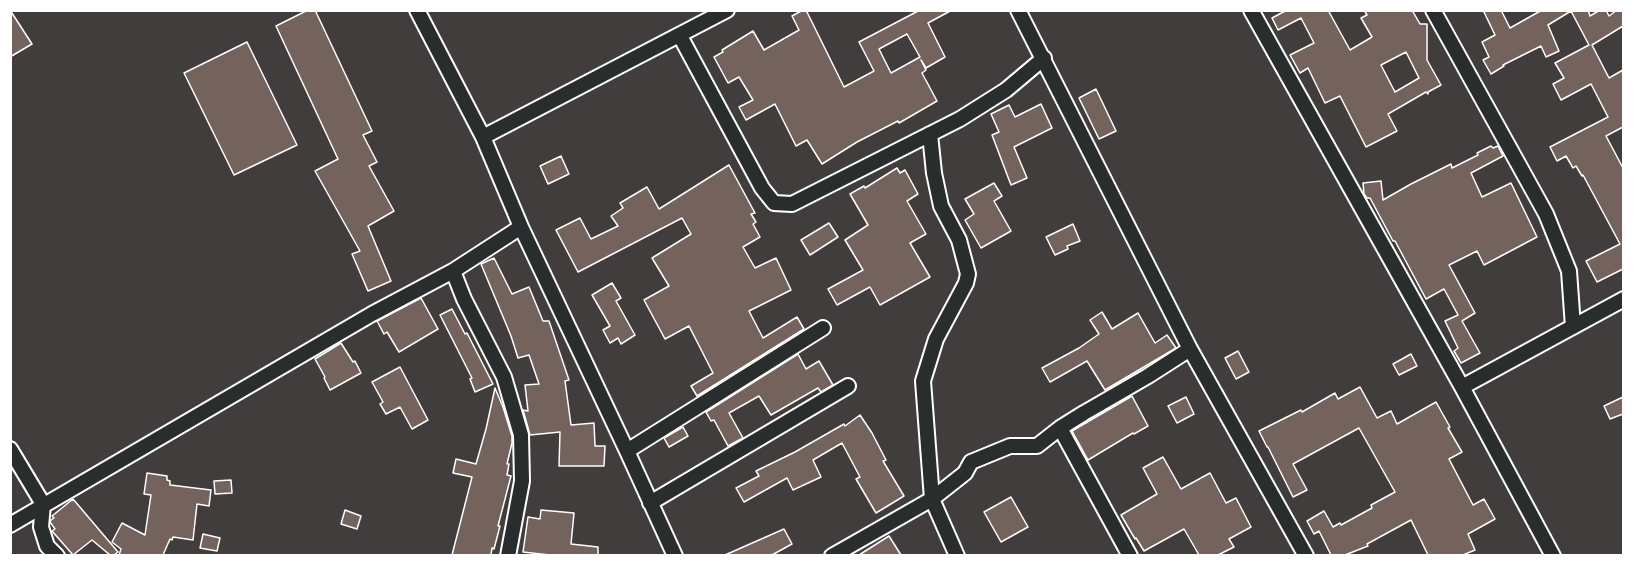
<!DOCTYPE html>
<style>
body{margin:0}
#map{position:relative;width:1634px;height:566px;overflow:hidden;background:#403d3c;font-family:Dekko,sans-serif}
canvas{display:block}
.frame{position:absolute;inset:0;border:12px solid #fff;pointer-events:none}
</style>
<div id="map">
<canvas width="1634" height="566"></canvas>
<div class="frame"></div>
</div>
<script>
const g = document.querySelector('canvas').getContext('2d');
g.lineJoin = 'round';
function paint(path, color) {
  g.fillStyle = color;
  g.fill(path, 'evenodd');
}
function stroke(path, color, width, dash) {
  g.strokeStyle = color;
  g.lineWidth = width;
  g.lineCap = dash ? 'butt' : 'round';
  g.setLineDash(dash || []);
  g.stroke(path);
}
const building = new Path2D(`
 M10,10L32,44L10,57Z
 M308,10H315L372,131L363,135L377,162L369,166L394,211L368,226L391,281L368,291L352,254L360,251L315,171L338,159L276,26Z
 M803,10H806L844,87L874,71L859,42L920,10H952L928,23L945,57L926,68L921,60L926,70L922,73L937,101L899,123L898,121L857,142L822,164L807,140L796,146L775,104L746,120L739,107L753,100L739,77L728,83L714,57L723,52L722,50L753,31L764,50L799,30L792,16ZM907,34L920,57L891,73L879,49Z
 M1287,10H1328L1350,50L1372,37L1361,18L1367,15L1364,10H1412L1420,24H1427V60L1441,85L1428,92V94L1426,92L1388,114L1397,131L1366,147L1340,96L1325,103L1308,68L1300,73L1290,55L1314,43L1301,18L1278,30L1272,18ZM1406,52L1419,78L1395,92L1381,65Z
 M1483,10H1501L1510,28L1542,10H1588L1590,16L1600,10H1606L1609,16L1617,10H1623V26L1592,45L1609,78L1623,70V127L1606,136L1623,168V269L1597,282L1586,261L1620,244L1583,175L1582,176L1576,166L1573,168L1566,156L1557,161L1550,147L1608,117L1591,84L1561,100L1553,84L1564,78L1555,63L1589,45L1571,11L1548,25L1559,51L1546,57L1541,46L1503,65L1504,66L1491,74L1483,60L1489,57L1482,42L1495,35Z
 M247,42L297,145L234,175L184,73Z
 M1096,89L1116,131L1099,139L1079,98Z
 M1041,104L1052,128L1014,147L1027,178L1011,185L992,135L999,132L991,114L1009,105L1015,117Z
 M1491,146L1493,148L1498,146L1503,156L1471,173L1482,197L1511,183L1537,237L1484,265L1477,251L1449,265L1475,313L1462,321L1480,353L1461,363L1454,351L1458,348L1445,321L1458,315L1444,289L1426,299L1395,241H1393L1370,198H1367L1364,194L1363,183L1381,181L1383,200L1411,184L1451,164L1452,168L1478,155L1477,153Z
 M561,156L569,174L548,184L540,166Z
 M729,165L755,213L751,214L756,222L753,224L760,237L743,247L755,268L776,258L791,290L749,311L763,338L797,317L804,329L697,396L691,386L713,373L689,326L665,339L644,300L669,286L652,258L691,234L682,218L578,272L556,230L580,218L591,239L618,226L611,216L623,208L620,203L647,187L659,209Z
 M897,168L900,173L905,170L918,194L907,201L926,234L910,243L930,277L880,305L870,287L837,305L828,289L863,270L845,240L868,225L850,194L864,186L865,188Z
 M994,183L1002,196L994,201L1011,231L981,248L965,220L974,214L965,199Z
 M829,223L838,237L810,255L801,240Z
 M1073,224L1080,241L1067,246L1068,249L1055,255L1046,237Z
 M494,258L512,294L529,287L543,321H549L569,380L565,381L571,425L594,423L595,446H605L604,466H559L560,432L530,435L523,410L528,411L525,385L539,384L529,355L518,358L511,336L481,264Z
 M612,283L621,298L616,301L635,335L621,344L618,338L610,343L603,330L610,326L592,295Z
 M421,298L438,329L399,352L387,332L384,334L377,321Z
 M452,309L465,334L467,333L493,384L475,392L470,379L472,378L440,315Z
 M1102,312L1112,329L1138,313L1155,343L1167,335L1176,348L1105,390L1087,361L1050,382L1042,368L1079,348L1099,334L1090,320Z
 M341,343L353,362L355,361L361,373L330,390L324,378L325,377L315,359Z
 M1238,351L1249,372L1236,379L1225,358Z
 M798,354L806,369L819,361L833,385L821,392L818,388L771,415L759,396L729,413L743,438L728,446L714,420L711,421L706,412Z
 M1411,354L1417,366L1399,375L1393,364Z
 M400,367L428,420L412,429L400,407L386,414L380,404L383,402L372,382Z
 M1360,387L1377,418L1391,411L1397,424L1436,402L1450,427L1448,428L1462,452L1449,459L1473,505L1484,499L1495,519L1468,534L1475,550L1463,555H1428L1411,520L1367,544L1368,546L1345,555H1331L1319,531L1314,534L1307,521L1324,511L1333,527L1340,523L1341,525L1372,508L1371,505L1395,492L1359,428L1293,464L1307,490L1293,497L1268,447H1267L1259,431L1301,410L1302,412L1335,393L1338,399Z
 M495,388L503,407L512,436V443L507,464H509L507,475L511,476L498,526H500L494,549L492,548L491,555H452L472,477L453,473L456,459L476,464L486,429Z
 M1132,396L1148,426L1134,434L1133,433L1088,460L1072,431Z
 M1186,397L1194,414L1177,423L1168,406Z
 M1623,397V414L1610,419L1604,406Z
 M860,415L872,433L886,460L883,461L904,496L876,513L856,479L860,477L842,443L813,460L821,477L793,490L787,478L744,502L736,488L759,476L756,471L795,452L844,424L845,426Z
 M683,427L688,436L669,447L664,438Z
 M1163,457L1181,489L1210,473L1226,503L1236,498L1251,527L1229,539L1234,547L1218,555H1199L1184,529L1144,551L1136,538L1135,539L1121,515L1157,494L1143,468Z
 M147,473L167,476V480L170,481V485L211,490L209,506L197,504L193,540L173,537L172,540L170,539L163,555H119L121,549L112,542L122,523L145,535L151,495L144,494Z
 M231,480L232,493L215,494L214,481Z
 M1011,497L1028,527L1001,542L984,512Z
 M73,499L118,552L114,555H110L92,540L73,555L52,531L55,529L50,522L51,520L54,518L52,516Z
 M345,510L361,516L357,529L341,524Z
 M541,510L574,513L571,544L598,547V555H550L523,552L528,517L540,519Z
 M784,529L792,544L772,555H725Z
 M203,534L220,538L217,551L200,548Z
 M889,536L901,555H859Z`);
paint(building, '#74635d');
stroke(building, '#fff', 1.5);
const minor = new Path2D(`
 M417,10L483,137L521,227L627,451L675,556
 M1018,10L1190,349L1306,556
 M1251,10L1462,387L1553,556
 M1433,10L1546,214L1569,271L1573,327
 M680,36L762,188L774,203L792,204L960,119L1006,90L1044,58
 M930,134L934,173L941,206L959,240L968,274L966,283L936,339L923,381L932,499L957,556
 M483,137L727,10
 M1462,387L1624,299
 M1060,428L1130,556
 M10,449L43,504L41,527L47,546L57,556
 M627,451L823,328
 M650,503L848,386
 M10,525L372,314L453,271
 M508,556L522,481L521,435L504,377L464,299L453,271L521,227
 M832,556L932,499L965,473L971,462L1010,446H1037L1060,428L1084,413L1148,376L1190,349`);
stroke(minor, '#fff', 18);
stroke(minor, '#2a2d2e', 14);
</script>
